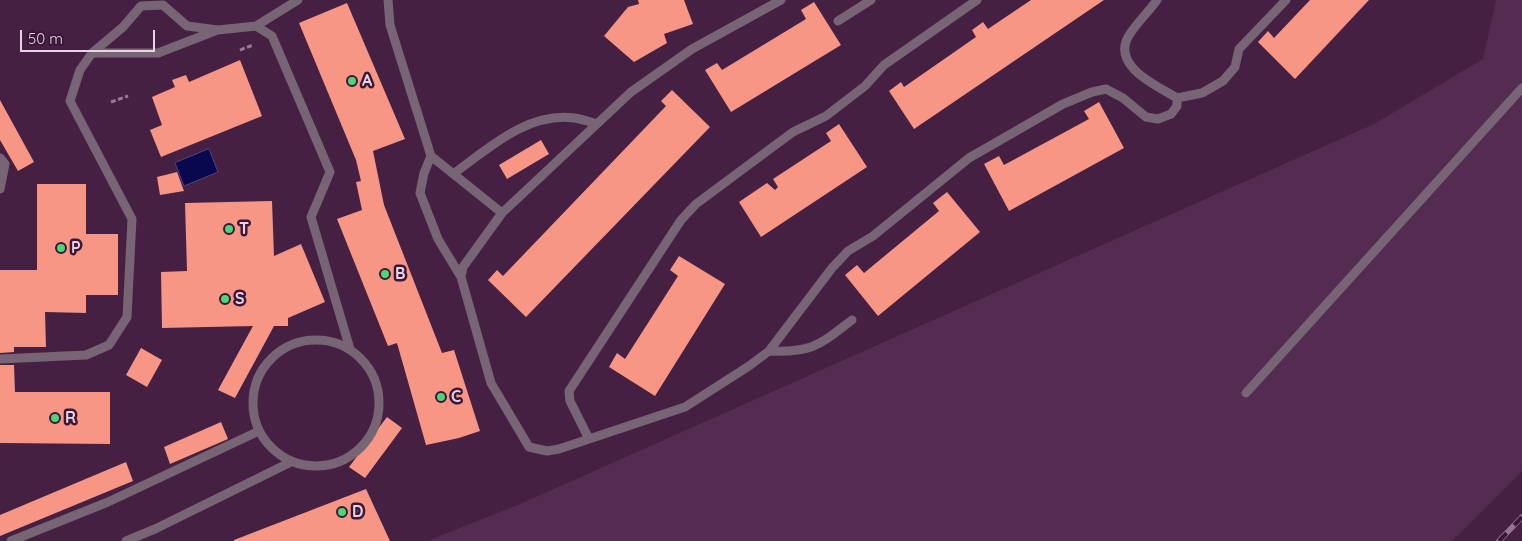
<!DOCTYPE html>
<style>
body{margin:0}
#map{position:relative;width:1522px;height:541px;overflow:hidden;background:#452042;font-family:Quicksand,sans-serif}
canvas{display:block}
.scale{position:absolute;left:20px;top:30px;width:135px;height:22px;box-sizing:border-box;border:2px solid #ebd3e7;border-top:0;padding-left:6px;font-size:15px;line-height:18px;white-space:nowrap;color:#ebd3e7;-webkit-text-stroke:4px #3a1637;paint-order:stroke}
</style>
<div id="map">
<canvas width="1522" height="541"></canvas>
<div class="scale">50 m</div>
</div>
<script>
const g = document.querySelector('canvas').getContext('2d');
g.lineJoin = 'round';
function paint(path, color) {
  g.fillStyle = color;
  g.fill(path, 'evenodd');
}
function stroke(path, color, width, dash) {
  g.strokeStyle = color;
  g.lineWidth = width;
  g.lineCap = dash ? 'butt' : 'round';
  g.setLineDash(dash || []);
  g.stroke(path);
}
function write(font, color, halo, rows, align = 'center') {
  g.font = font + ' Quicksand,sans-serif';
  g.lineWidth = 5;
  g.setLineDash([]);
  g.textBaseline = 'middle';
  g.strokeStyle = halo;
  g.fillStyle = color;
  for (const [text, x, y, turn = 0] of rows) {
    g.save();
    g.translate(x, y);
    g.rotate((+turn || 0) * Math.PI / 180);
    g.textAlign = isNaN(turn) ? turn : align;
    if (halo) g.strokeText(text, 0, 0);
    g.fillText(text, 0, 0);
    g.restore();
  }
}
paint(new Path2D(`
 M1496,0H1522V471L1452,541H427L520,504L1374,124L1483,59Z`), '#542b51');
const water = new Path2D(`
 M209,149L218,172L184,186L175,163Z`);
paint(water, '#09074d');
stroke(water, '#4d447b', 1);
paint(new Path2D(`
 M638,0H684L693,24L664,34L667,43L634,62L604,36L628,7L639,4Z
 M1031,0H1104L914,129L889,91L901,82L904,87L976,37L972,30L983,22L988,29Z
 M1310,0H1369L1295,79L1258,42L1268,31L1274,38Z
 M814,2L841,45L731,112L705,70L717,63L722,70L806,19L801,10Z
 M347,3L405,139L373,151L384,205L442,353L454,350L480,431L459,438L426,445L397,343L388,346L337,219L362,210L356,182L361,181L356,160L299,23Z
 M240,60L262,116L161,157L150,130L162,125L152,97L175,87L172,80L186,75L189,82Z
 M672,90L710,127L526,317L488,280L497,270L503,276L666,106L661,101Z
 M0,100L34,162L18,171L0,140Z
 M1099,102L1124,148L1009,211L984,164L999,156L1004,165L1089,119L1084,111Z
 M839,124L867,167L761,237L739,202L767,183L775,190L778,187L773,179L831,141L826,133Z
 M541,140L549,154L507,179L499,165Z
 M177,172L184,191L160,195L157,177Z
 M37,184H86V234H118V295H86V313L45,312L46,347H14V352L0,353V270H37Z
 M947,192L980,232L878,316L845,275L857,265L864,273L939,211L933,203Z
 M272,201L274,256L301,244L325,302L288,318V326H274L235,398L218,390L253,326L162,328L161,272L187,271L185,203Z
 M679,256L725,284L655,396L609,367L617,353L625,359L678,276L670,270Z
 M141,348L162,360L147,387L126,375Z
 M0,365H14L15,392H110V444L0,443Z
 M387,417L402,428L365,478L349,467Z
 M221,422L228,439L170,464L164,447Z
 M126,462L133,481L0,536V515Z
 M366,489L390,541H234V540Z`), '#f79685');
stroke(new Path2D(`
 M240,50L253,45
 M111,102L128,96`), '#987994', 3, [5, 2.5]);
stroke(new Path2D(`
 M388,0L390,25L431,156L502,213L631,92L692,49L781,0
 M838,21L871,0
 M256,26L298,0
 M92,53H158L215,31
 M1177,98L1202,93L1223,81L1235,67L1239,49L1286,0
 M431,156L424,173L420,193L438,239L461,277
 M0,158L5,164L0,189
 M453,174C488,149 527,112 574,118C582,119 590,122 597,124
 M502,213L463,267L461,277L491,383L529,447L547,451L559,449L685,407L749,366L769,351L832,268L848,251L873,236L969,158L1063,104L1092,92L1106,89L1123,98L1146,117L1158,119L1171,114L1177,106V98C1158,86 1112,67 1128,37C1136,23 1148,13 1157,0
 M253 403a63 63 0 1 1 126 0a63 63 0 1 1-126 0Z
 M769,351C813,353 819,345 852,320
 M0,359L86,355L109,345L127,317L132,219L70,101L80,70L92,53L123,27L141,6L163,5L187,26L218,30L256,26L272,36L330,172L311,217L350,349
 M1246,393L1522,88
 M589,439L570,401L569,391L681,220L696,204L770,149L793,132L826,116L865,86L884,65L977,0
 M11,541L108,502L259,431
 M126,541L155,529L291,462`), '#776474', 9);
const rail = new Path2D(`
 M1499,541L1522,517`);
stroke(rail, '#947591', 5.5);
stroke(rail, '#3a1637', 4, [11]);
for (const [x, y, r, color] of [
 [352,81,5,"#4bd677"],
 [229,229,5,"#4bd677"],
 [61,248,5,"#4bd677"],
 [385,274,5,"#4bd677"],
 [225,299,5,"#4bd677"],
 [441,397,5,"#4bd677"],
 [55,418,5,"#4bd677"],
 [342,512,5,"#4bd677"]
]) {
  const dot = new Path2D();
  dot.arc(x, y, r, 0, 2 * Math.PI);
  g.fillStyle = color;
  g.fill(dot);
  stroke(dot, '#3a1637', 2);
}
write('bold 16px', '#ebd3e7', '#3a1637', [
 ["A",362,81],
 ["T",239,229],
 ["P",71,248],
 ["B",395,274],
 ["S",235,299],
 ["C",451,397],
 ["R",65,418],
 ["D",352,512]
], 'left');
</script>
